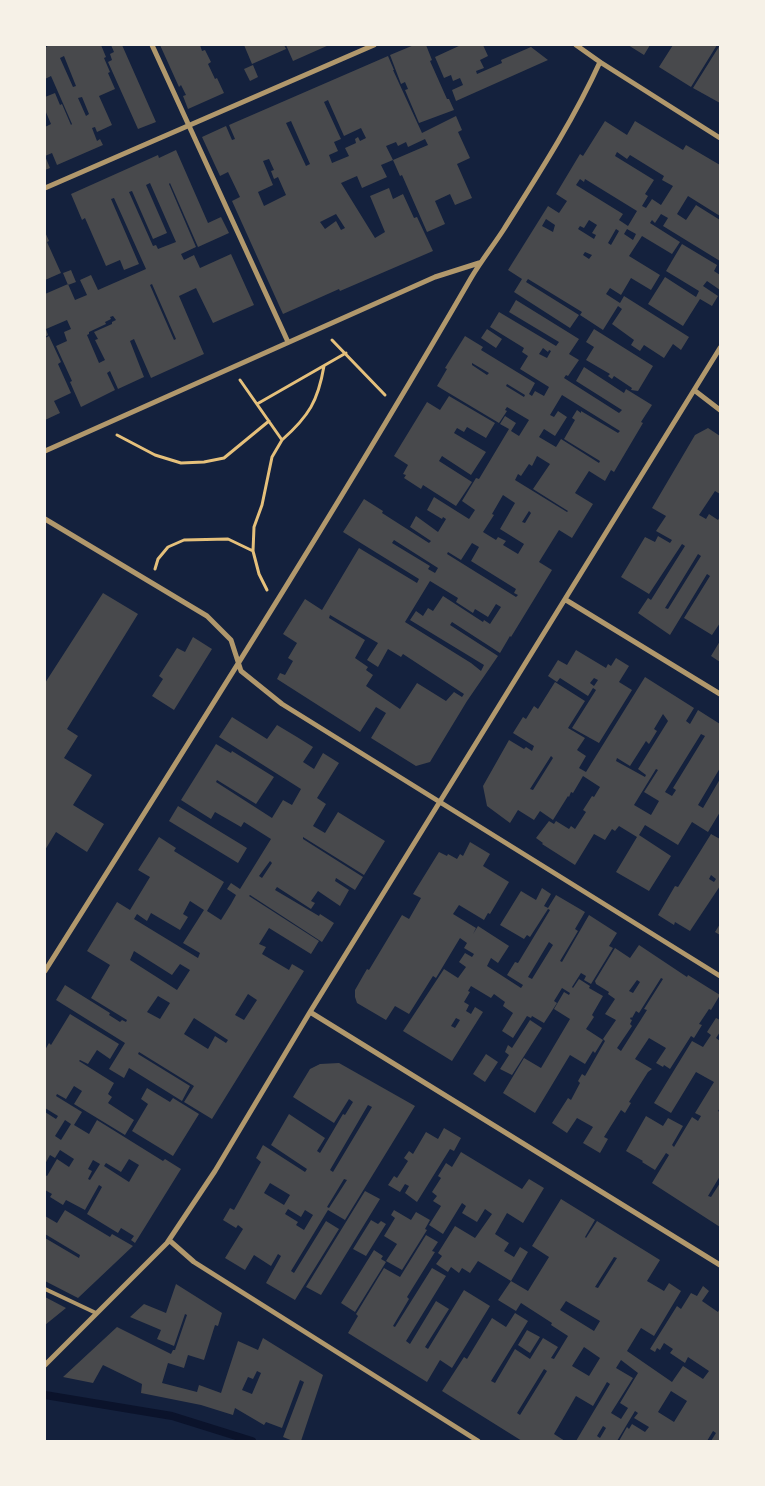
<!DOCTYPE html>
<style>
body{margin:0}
#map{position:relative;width:765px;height:1486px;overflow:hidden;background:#14213d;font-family:Manrope,sans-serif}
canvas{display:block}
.frame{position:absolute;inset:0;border:46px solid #f6f1e7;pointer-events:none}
</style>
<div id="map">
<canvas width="765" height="1486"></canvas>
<div class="frame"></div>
</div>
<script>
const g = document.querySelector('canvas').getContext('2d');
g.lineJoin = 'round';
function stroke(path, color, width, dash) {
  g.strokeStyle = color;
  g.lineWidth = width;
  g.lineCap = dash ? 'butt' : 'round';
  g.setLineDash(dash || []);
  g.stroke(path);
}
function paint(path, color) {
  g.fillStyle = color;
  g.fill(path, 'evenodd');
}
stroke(new Path2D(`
 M45,1395L172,1416L252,1441`), '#0b132b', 8);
paint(new Path2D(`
 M49,45H101L106,57L104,58L110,72L108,73L115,89L99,96L112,125L97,132L95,127L92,128L97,141L100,139L103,145L57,165L52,153L45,156L50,168L45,170V127L51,124L45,110V97L55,93L60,105L62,104L71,125L72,124L51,76L45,79V48ZM64,56L76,86L73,87L60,58ZM82,97L89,114L86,116L78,98Z
 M111,45H122L156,122L138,129L108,62L112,60L110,54L114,52Z
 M160,45H200L202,51L205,50L211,62L208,64L215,79L217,78L224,93L188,109L183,96L186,95L181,85L179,87Z
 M244,45H284L286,49L252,64Z
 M286,45H329L293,61Z
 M414,45H426L432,60L430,61L447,99H449L454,110L419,123L405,90L408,89L405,82L401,84L390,55Z
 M461,45H483L488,56L480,60L484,68L476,71L477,74L502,63L501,60L531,47L548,60L456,101L452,90L463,85L460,78L453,81L451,75L444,78L435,57Z
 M628,45H650L644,55Z
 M673,45H717L691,87L659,67Z
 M720,45V103L693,88Z
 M388,56L394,70H393L422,133L456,116L462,130L458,132L470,158L457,164L472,198L455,205L450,194L435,201L445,224L427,232L402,175L400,176L393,160L381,165L387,177L362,188L357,176L341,183L375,238L385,232L370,196L389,188L393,199L403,194L414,218L417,217L433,251L340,291L339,289L283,314L232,201L240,197L228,172L220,176L202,137L226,126L232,140L235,139L229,125ZM328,100L344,136L361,128L366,138L360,141L358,137L355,139L356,143L345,148L349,156L332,163L329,155L338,151L334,142L341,139L324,102ZM291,121L310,164L306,166L286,123ZM425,139L428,145L393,160L386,146L396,142L398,146L406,142L408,147ZM269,159L274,170L271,171L274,179L278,177L286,195L264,206L258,192L273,185L263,161ZM336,214L345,228L341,230L336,221L325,229L320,222Z
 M253,65L258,77L250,81L244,69Z
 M605,121L627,135L635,121L683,150L686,145L720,165V216L688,196L677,214L686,220L696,205L720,220V261L663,226L668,218L661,214L655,223L652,220L650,223L680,242L672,254L642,236L629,256L660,275L651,290L631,278L621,295L610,288L606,294L620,303L624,296L689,337L681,350L673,344L664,358L644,345L640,351L631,345L634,340L612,324L622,309L618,306L603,330L580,315L582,312L528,279L526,282L579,315L570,328L514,292L522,279L508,270L548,206L559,213L567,201L556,194L580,154L583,156ZM617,152L627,159L630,155L664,176L662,180L673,186L661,205L652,199L646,208L642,206L648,196L645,194L654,180L615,156ZM580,179L584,182L585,179L637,211L628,226L619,220L623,214L576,185ZM546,219L555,225L553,232L542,226ZM589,220L597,225L592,233L596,235L594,239L578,229L580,226L584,228ZM616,229L619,231L611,245L608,243ZM627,229L636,234L633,240L624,234ZM585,252L592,255L589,259L583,255Z
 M176,150L208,223L221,217L229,233L198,247L170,183L169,184L196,247L181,254L184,260L194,255L200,268L231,254L254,305L213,323L196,288L179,296L204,354L151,378L134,339L130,341L144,377L118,389L110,371L107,373L115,390L81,407L70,382L72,381L56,346L67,341L64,332L71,329L67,320L46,329L48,335L45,337V294L68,284L75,300L87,295L80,280L91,275L98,290L146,269L114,198L111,199L139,264L124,270L120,260L106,266L85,218L82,220L71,194L158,155L159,158ZM150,183L176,242L158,249L156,245L153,246L129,192L132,191L153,239L167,233L146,185ZM152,284L176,339L174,340L150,285ZM113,316L116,320L112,322V324L94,332L98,339L95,340L105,360L99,363L87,335L89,334V332L106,324L105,322L111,319L110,317Z
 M45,232L49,241L47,242L61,273L45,280Z
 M682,244L717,265L714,271L720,275V290L707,281L703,286L718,296L712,306L700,299L683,326L648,304L665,277L696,297L699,291L666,271Z
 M71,270L76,282L68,285L63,273Z
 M516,300L579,339L569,354L579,360L568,376L566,375L564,378L619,413L622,410L576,381L584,367L624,393L626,389L652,405L641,422L643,423L614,472L611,470L605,481L589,471L575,493L593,504L572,538L559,530L539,562L552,570L511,637L510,636L500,653L452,622L450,625L498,656L467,701L430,762L416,766L371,738L386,713L376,707L360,732L277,679L280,673L285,675L293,661L288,658L297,643L283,634L305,599L322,610L359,548L417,583L419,579L343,532L364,499L383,511L382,513L429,543L431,541L410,527L416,516L438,532L446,519L443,517L442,519L427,510L434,497L469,519L475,510L462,501L476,478L479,479L509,429L500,424L505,416L516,423L511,431L519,436L529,420L507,407L505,410L507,411L499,423L437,386L447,369L445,368L465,336L483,347L481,350L535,383L529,394L532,396L535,391L544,396L549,387L520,369L528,356L522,352L524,348L490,327L499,312L556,346L559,342L509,312ZM543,348L548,352L549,350L551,351L547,358L539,354ZM472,363L489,373L487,375L472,365ZM507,384L525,395L524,397L506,386ZM562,395L620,431L618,433L581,411V413L577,410L572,418L575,420L564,439L600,461L599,463L561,439L556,447L539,437L544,429L555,436L567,417L558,411L554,417L550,415ZM537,456L550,464L533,489L568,511L567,512L515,480L518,474L521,476L529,464L532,466ZM503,495L515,503L500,529L524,544L518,554L503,545L506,541L498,537L496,540L483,532L494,515L492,514ZM529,511L531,513L525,523L522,522ZM394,540L438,568L435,573L428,569L430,566L392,543ZM472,543L479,547L471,561L516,589L514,593L518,595L516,597L447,554L448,552L461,560ZM430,581L458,598L456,602L473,613L475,609L488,617L496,604L501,607L490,624L484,620L483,622L443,596L433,611L428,608L423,616L416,611L410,620L484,665L481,671L471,663L405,622ZM330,615L378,643L367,660L378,667L388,649L401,657L403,654L464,694L462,697L454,692L446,701L417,683L400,709L366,686L373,675L366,670L368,667L355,658L365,640L329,618Z
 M487,329L502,339L496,348L481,338Z
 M594,329L653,366L638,391L631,390L632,388L614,376L612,379L608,376L610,374L586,360L594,347L586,342Z
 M49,336L61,362L58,364L71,393L54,401L60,413L45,420V338Z
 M449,396L495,423L486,438L467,427L464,432L457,428L454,433L486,452L471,475L442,456L439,461L472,482L456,506L423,485L421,489L404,478L406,475L403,474L408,465L394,456L427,402L440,410Z
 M708,428L720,436V494L715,491L699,515L706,519L709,514L718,520L720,517V623L712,635L684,618L710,576L707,574L670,635L638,613L648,598L651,600L685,546L682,544L649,594L621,577L645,537L655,542L658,536L670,543L672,540L656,531L666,516L652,508L695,435ZM698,554L701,556L668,609L665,608Z
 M103,593L138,614L67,729L78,736L64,758L92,775L73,805L104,824L87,852L56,832L45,850V683Z
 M193,637L212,649L174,710L152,696L163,679L159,676L177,648L185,652Z
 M720,641V662L711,656Z
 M576,650L606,668L608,664L611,666L616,658L629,666L619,682L632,690L599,743L572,728L596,690L593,688L588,696L560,678L557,682L548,676L558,660L567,665ZM594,678L598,680L594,686L590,683Z
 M645,677L694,708L686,721L690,724L698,710L720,724V768L698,805L703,808L720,779V812L708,832L692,822L678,845L645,825L639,835L671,856L649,891L616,872L637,837L619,826L615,831L612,829L605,840L594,834L575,865L542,844L543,843L536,838L549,821L554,824L556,821L569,829L571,826L575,829L586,812L583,810L592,796L594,797L600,787L583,776L573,793L571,792L569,797L568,796L553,820L540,811L534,820L518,810L510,823L487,806L483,786L509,740L524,749L526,747L532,751L534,746L513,733L523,717L526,719L534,706L538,709L555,682L585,701L568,728L585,738L577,750L586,756L579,768L586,772ZM663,714L668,721L638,769L646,775L645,777L616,761L617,758L630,766L646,741L649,744L657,731L654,729ZM701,734L705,736L673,788L676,790L672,796L665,792ZM551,756L553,758L533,790L530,789ZM656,769L658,770L644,792L659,801L651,815L634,805Z
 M232,717L267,739L277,725L297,737L313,747L303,762L314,769L323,753L339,763L317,798L326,804L313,826L325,833L338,812L385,841L364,875L303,837V839L363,877L355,890L336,878L335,881L349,890L340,906L318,891L311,901L315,903L311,909L277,887L275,890L319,916L320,914L334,923L322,942L250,895L249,896L319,941L311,954L269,928L259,944L266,947L262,954L289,970L292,964L304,971L212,1119L184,1102L194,1086L139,1052L138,1054L190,1086L182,1101L129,1068L124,1078L109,1069L125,1043L56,1000L65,985L110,1013L109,1015L120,1022L122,1020L126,1022L127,1020L91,998L110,965L87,951L117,902L130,910L150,877L138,870L159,837L176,848L174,851L224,882L207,911L221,920L231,904L236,895L227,889L231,883L240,889L271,839L244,822L241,827L215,812L211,819L181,800L216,744L231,753L232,751L274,777L256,804L217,780L216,782L272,818L283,800L292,805L301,789L219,737ZM270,861L272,863L262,878L259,876ZM190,901L204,910L183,943L200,953L198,958L134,919L137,914L147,921L151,913L180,930L188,917L183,914ZM134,951L172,975L180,964L190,970L177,990L130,960ZM248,994L257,1000L244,1020L235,1015ZM158,996L170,1003L160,1019L147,1012ZM194,1018L228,1040L226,1043L215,1036L208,1049L184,1034Z
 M178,806L247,848L238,863L169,821Z
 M711,834L720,839V886L690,931L675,922L674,925L658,915L675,886L678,887ZM711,875L716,879L714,882L709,879Z
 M470,842L490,854L483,866L509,882L490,914L488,913L484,920L459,905L453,914L476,928L473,934L478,926L509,946L498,963L491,958L487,966L521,988L523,985L507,975L515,962L518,963L550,910L548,909L530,937L527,935L524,939L500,925L521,891L536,900L542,888L551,894L544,906L548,908L556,895L585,912L575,929L578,931L560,961L562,962L589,915L617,933L609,946L613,948L591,984L584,980L586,976L581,973L572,987L573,988L579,979L590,986L589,988L603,996L592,1015L594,1017L586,1029L603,1040L595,1053L593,1051L585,1064L570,1055L535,1113L503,1093L524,1058L541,1068L570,1019L554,1009L564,992L569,995L570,993L562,988L554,1001L557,1003L544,1023L532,1016L531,1018L527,1016L513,1038L502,1031L513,1013L503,1006L505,1002L494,994L491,998L471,986L468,991L470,992L464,1002L469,1005L466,1011L471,1014L475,1007L483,1012L452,1061L403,1031L444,969L458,978L466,967L459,962L465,953L472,957L474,954L464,948L467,943L460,938L436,978L433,976L409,1014L395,1006L386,1020L357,1003L355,997V990L367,969L369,970L402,915L409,919L421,898L413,894L439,852L447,856L448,854L457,859L460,854L463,856ZM549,942L553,945L532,979L528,977ZM456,1018L460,1020L455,1028L451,1026Z
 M720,924V935L715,932Z
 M639,945L687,977L688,975L720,995L711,1010L709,1009L699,1024L702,1025L694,1038L691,1036L670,1069L664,1065L663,1067L656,1063L666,1048L649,1038L635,1059L652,1069L648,1072L629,1102L631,1103L625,1113L621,1110L604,1137L608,1139L600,1153L583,1143L593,1127L577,1118L567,1133L552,1123L568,1098L571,1100L580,1083L578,1081L582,1074L585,1076L605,1041L603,1039L616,1020L605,1014L615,999L608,994L609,992L596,984L595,981L615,948L630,958ZM661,978L663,979L644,1009L647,1010L621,1051L617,1048L632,1026L630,1024L632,1020L630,1019L631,1017L632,1018L636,1011L639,1013ZM637,980L640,982L633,993L629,991Z
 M70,1014L119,1044L110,1059L97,1050L88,1064L80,1060L79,1061L114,1083L108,1094L112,1097L108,1103L134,1120L125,1135L74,1104L82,1091L74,1086L66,1099L57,1094L56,1096L82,1112L74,1125L89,1134L97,1120L163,1161L165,1159L181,1169L135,1243L131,1240L134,1236L121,1228L118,1233L87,1214L102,1187L99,1185L85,1210L66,1200L63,1205L50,1197L52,1194L45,1190V1175L47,1176L57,1159L69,1167L74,1159L60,1150L55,1158L50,1155L45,1164V1112L56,1119L58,1116L45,1108V1050L49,1043L51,1045ZM65,1120L71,1124L61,1140L55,1136ZM129,1159L139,1165L129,1182L104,1166L106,1163L121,1172ZM93,1160L100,1164L90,1180L88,1179L92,1171L88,1169Z
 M716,1018L720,1020V1032L716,1038L720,1041V1108L718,1111L720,1112V1176L708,1196L711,1197L720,1183V1227L652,1183L669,1155L666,1153L655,1170L642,1162L643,1161L626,1151L646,1116L663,1126L668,1118L683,1126L672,1145L674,1147L692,1117L698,1121L701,1116L695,1113L714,1082L696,1072L671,1113L654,1103L692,1041L703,1047L711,1035L707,1032Z
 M530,1020L542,1028L512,1075L500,1069L509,1055L505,1052L508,1045L512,1048Z
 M486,1054L498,1062L485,1082L473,1074Z
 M339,1063L415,1106L345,1220L328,1210L291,1271L294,1273L326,1221L339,1229L295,1300L266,1283L281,1256L278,1254L271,1266L254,1255L245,1270L225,1258L243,1229L238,1225L236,1228L223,1220L230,1208L234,1210L261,1162L256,1158L263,1145L305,1172L307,1169L271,1145L289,1114L325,1138L317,1151L320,1153L343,1114L345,1115L353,1102L349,1099L334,1123L293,1097L310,1069L320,1064ZM368,1105L372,1107L333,1172L330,1170ZM344,1179L347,1180L329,1208L327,1207ZM270,1183L290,1195L284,1205L264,1193ZM288,1209L301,1217L305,1210L313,1215L304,1230L296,1225L298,1222L285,1214Z
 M147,1088L170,1102L173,1098L199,1114L173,1156L132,1131L148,1104L141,1099Z
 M444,1128L461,1138L454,1151L450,1149L417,1202L405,1193L409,1186L405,1184L400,1192L388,1185L394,1176L397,1178L408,1161L404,1158L409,1151L413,1154L426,1132L438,1139Z
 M461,1152L522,1189L529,1179L544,1188L523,1223L507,1213L495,1234L509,1243L504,1251L514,1257L520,1247L528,1252L511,1281L478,1261L470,1273L462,1268L459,1273L451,1267L448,1272L436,1264L442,1256L438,1253L455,1226L475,1238L492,1214L485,1209L477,1222L462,1213L466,1206L462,1203L443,1234L429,1225L441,1206L433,1201L437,1196L432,1192L441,1178L438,1176L446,1163L452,1167Z
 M365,1191L380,1199L321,1295L306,1287Z
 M561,1199L595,1220L585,1237L586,1238L597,1221L660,1260L647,1281L664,1291L669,1283L681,1291L654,1336L641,1328L627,1351L672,1382L683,1366L703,1379L709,1371L688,1357L685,1363L670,1353L673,1349L664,1343L660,1350L657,1348L655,1352L650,1349L677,1306L681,1309L691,1293L697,1296L703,1286L709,1291L702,1301L718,1312L720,1308V1441H711L716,1433L713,1431L707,1441H619L627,1427L629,1429L632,1424L645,1432L649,1427L634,1418L638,1413L635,1411L617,1441H576L610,1384L607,1382L593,1406L576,1396L554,1434L565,1441H522L442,1391L464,1357L467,1359L492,1318L506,1327L515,1313L528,1321L491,1381L495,1383L515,1349L530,1359L543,1338L558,1347L551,1358L554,1359L568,1336L551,1325L552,1323L521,1303L516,1311L498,1300L511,1281L528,1291L549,1257L532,1246ZM614,1257L617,1258L598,1288L595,1287ZM566,1301L600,1321L594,1331L560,1310ZM584,1347L600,1358L589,1376L572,1366ZM621,1360L638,1373L620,1403L628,1408L621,1419L611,1413L633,1378L616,1368ZM544,1369L547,1371L520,1415L517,1413ZM671,1391L687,1401L674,1422L658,1412ZM603,1426L606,1428L600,1438L597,1436Z
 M65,1210L110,1237L112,1234L133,1246L78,1298L45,1281V1238L79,1258L80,1255L45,1234V1216L57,1223Z
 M394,1210L411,1220L416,1212L430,1220L425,1229L427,1230L402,1270L386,1261L397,1244L384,1236L395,1218L391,1215Z
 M371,1220L378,1224L381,1221L386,1224L366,1256L353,1249Z
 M426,1235L438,1242L432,1251L435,1252L407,1297L409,1299L393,1326L395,1327L432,1268L446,1276L406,1341L410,1344L436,1301L449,1309L425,1347L428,1349L464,1290L490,1306L452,1368L440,1360L427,1382L348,1333L358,1316L356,1314L384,1268L400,1277Z
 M374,1250L383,1256L381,1259L386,1262L355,1312L341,1303Z
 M176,1284L222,1313L218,1326L215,1325L204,1360L188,1355L184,1368L168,1363L162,1383L197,1392L199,1385L221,1393L238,1341L258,1350L263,1338L323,1375L301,1441H293L283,1437L304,1382L300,1380L282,1428L266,1422L264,1425L235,1408L233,1415L201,1405L141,1393L142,1384L103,1365L93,1383L63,1377L117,1327L171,1354L173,1350H175L187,1315L185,1314L174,1346L157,1339L161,1330L130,1317L144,1304L166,1313ZM257,1371L261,1373L252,1394L242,1390L248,1377L253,1379Z
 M45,1297L66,1308L45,1325Z
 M527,1330L540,1337L530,1353L518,1345Z`), '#48494c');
stroke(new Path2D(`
 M332,340L385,395
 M240,380L282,440L272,457L262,505L254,527L253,551L259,574L267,590
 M257,404L346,353
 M117,435L155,455L181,463L204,462L224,458L269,421
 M282,440C309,416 318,401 324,366
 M155,569L158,559L168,547L184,540L228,539L253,551`), '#e5c07b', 3);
stroke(new Path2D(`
 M45,1289L96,1313`), '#b1986c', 4);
stroke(new Path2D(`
 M152,45L288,342
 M576,45L600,62L720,138
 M45,188L374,45
 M694,390L720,410
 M45,451L435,277L479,263
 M45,519L207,616L231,640L241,671L282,704L720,976
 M566,600L720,694
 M45,971C189,742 335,513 471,278C481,261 493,246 504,229C538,175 573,121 600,62
 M310,1012L720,1265
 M169,1240L194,1262L478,1441
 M45,1365L167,1243L215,1171L310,1012L720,348`), '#b1986c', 5);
</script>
